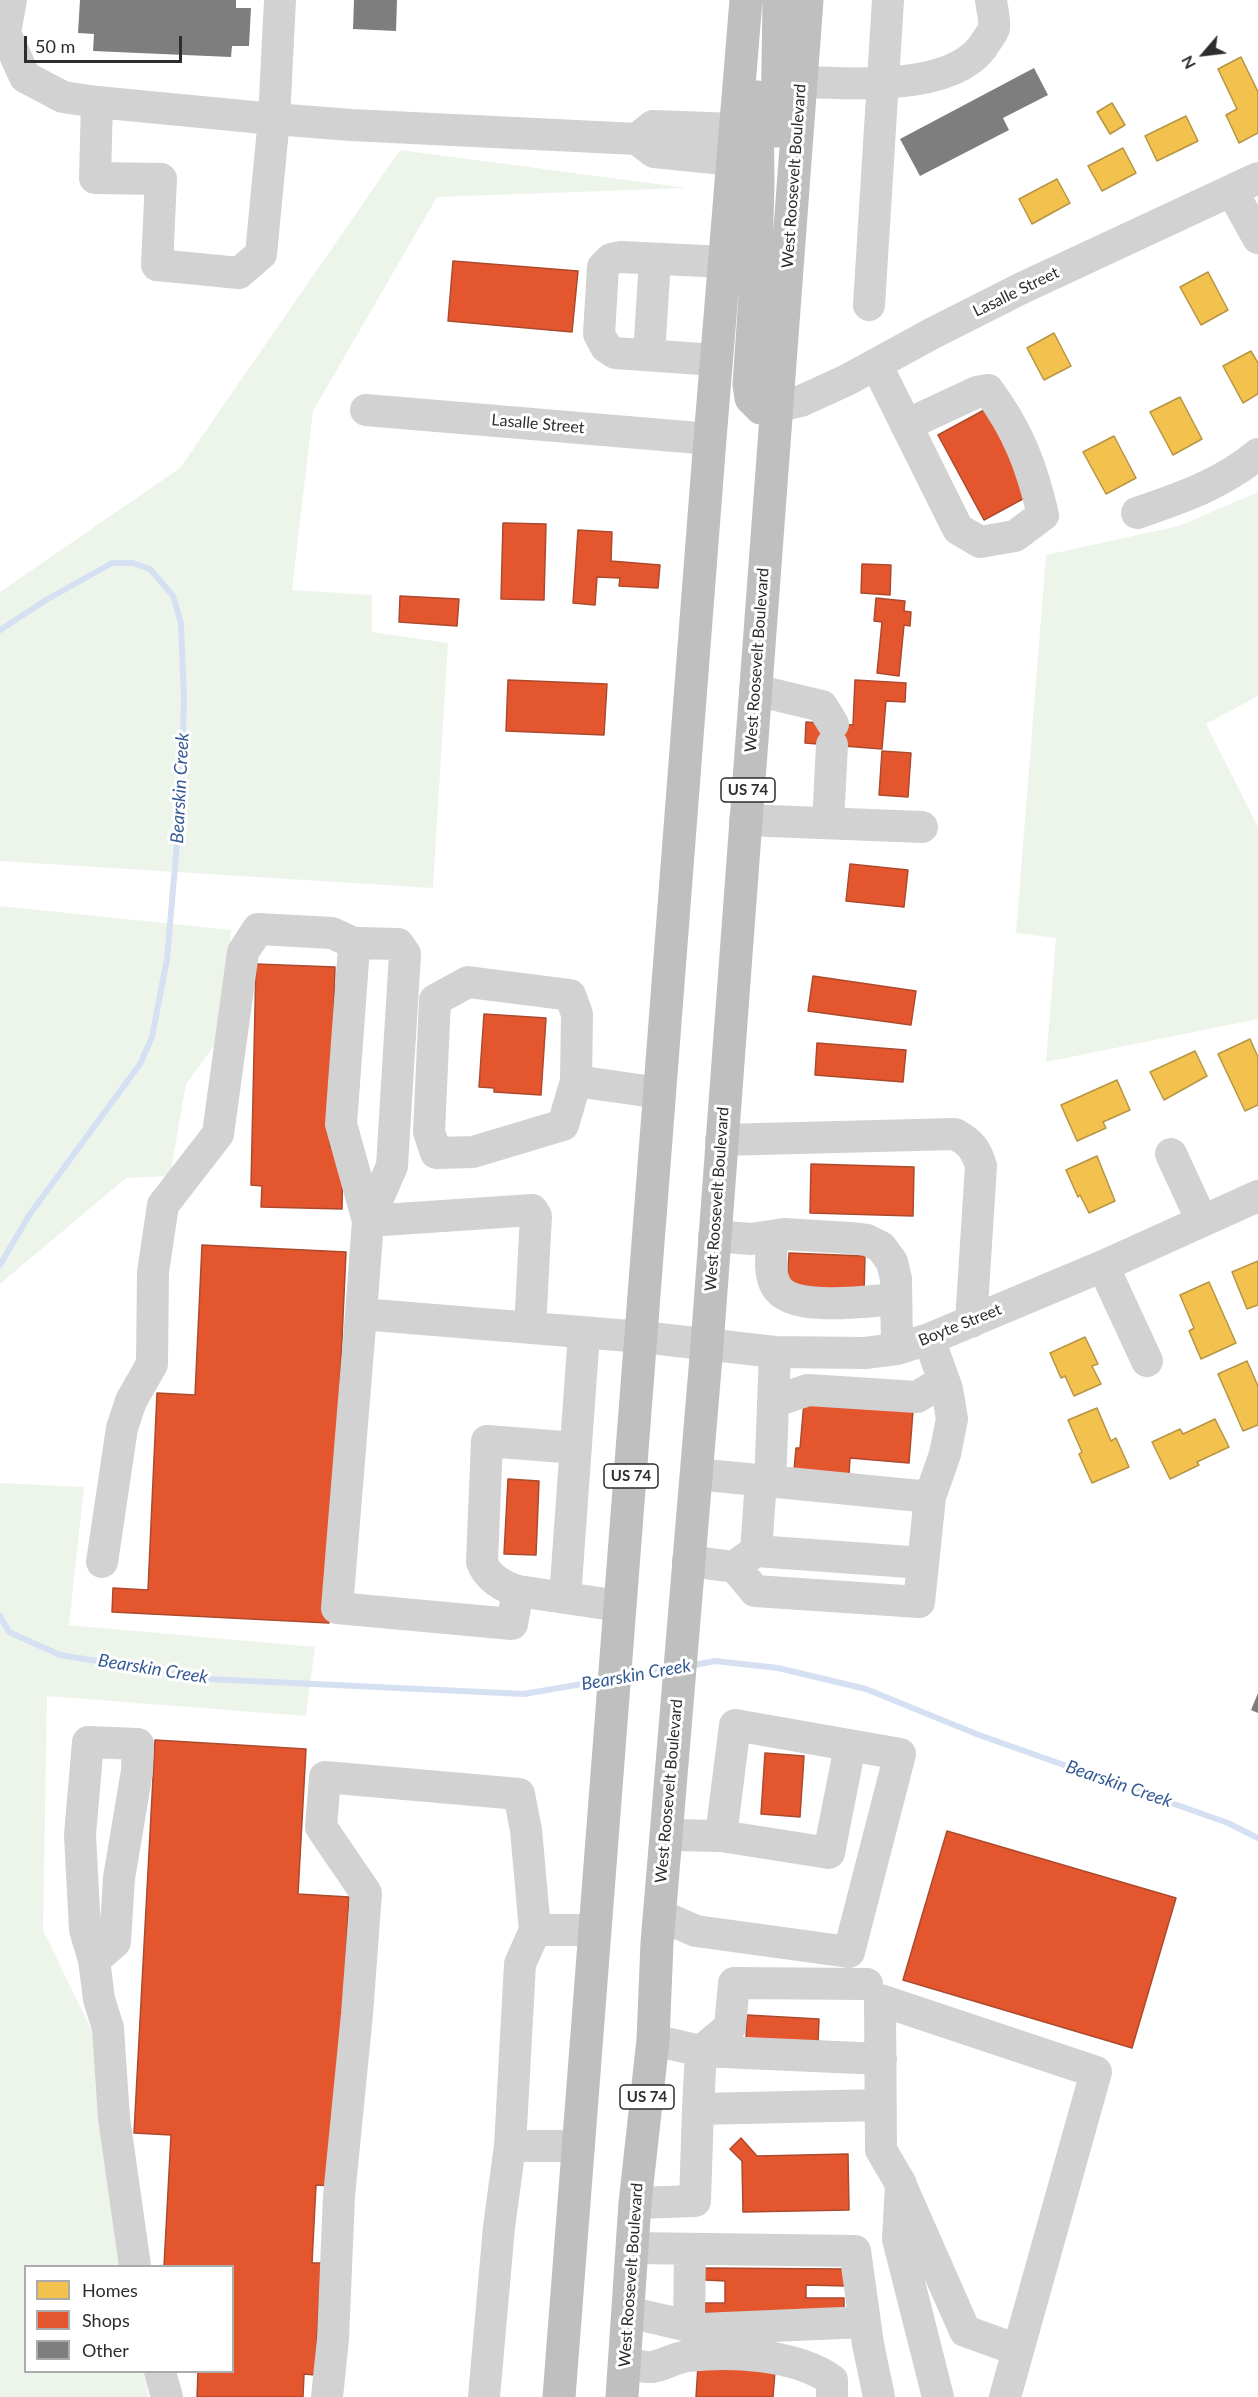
<!DOCTYPE html>
<style>
body{margin:0}
#map{position:relative;width:1258px;height:2397px;overflow:hidden;background:#fff;font-family:Lato,sans-serif}
canvas{display:block}
.legend{position:absolute;left:24px;top:2265px;width:210px;height:108px;box-sizing:border-box;background:#fff;border:2px solid #ababab;margin:0;padding:8px 10px;list-style:none;font-size:18px;color:#2d2d2d}
.legend li{display:flex;align-items:center;gap:12px;height:30px}
.legend b{width:30px;border:2px solid #ababab}
.north{position:absolute;left:1174px;top:24px;width:60px;height:60px;-webkit-text-stroke:4px #fff;paint-order:stroke;rotate:242deg;font-size:16px;font-weight:700;line-height:24px;text-align:center;color:#2d2d2d}
.north::after{content:'';display:block;margin:auto;width:21px;height:27px;background:#2d2d2d;clip-path:polygon(50% 0,100% 100%,50% 72%,0 100%)}
.scale{position:absolute;left:24px;top:36px;width:158px;height:27px;box-sizing:border-box;border:3px solid #2d2d2d;border-top:0;padding-left:8px;font-size:18px;line-height:21px;white-space:nowrap;color:#2d2d2d;-webkit-text-stroke:4px #fff;paint-order:stroke}
</style>
<div id="map">
<canvas width="1258" height="2397"></canvas>
<ul class="legend">
<li><b style="height:16px;background:#f2c14e"></b>Homes</li>
<li><b style="height:16px;background:#e4572e"></b>Shops</li>
<li><b style="height:16px;background:#7e7e7e"></b>Other</li>
</ul>
<div class="north">N</div>
<div class="scale">50 m</div>
</div>
<script>
const g = document.querySelector('canvas').getContext('2d');
g.lineJoin = 'round';
function paint(path, color) {
  g.fillStyle = color;
  g.fill(path, 'evenodd');
}
function stroke(path, color, width, dash) {
  g.strokeStyle = color;
  g.lineWidth = width;
  g.lineCap = dash ? 'butt' : 'round';
  g.setLineDash(dash || []);
  g.stroke(path);
}
function write(font, color, halo, rows, align = 'center') {
  g.font = font + ' Lato,sans-serif';
  g.lineWidth = 6;
  g.setLineDash([]);
  g.textBaseline = 'middle';
  g.strokeStyle = halo;
  g.fillStyle = color;
  for (const [text, x, y, turn = 0] of rows) {
    g.save();
    g.translate(x, y);
    g.rotate((+turn || 0) * Math.PI / 180);
    g.textAlign = isNaN(turn) ? turn : align;
    if (halo) g.strokeText(text, 0, 0);
    g.fillText(text, 0, 0);
    g.restore();
  }
}
paint(new Path2D(`
 M400,150L687,188L437,197L313,411L292,590L372,595V632L448,643L433,888L0,861V592L180,468Z
 M1258,492V696L1206,724L1258,827V1019L1046,1062L1056,938L1016,933L1046,555L1179,526Z
 M0,906L231,930L221,1036L186,1084L170,1176L126,1178L0,1284Z
 M0,1483L84,1487L69,1625L315,1647L306,1716L47,1696L43,1930L94,2035L123,2266H26V2372H143L149,2397H0Z`), '#edf5ea');
const homes = new Path2D(`
 M1241,57L1258,92V133L1239,143L1226,115L1237,109L1218,69Z
 M1112,103L1125,125L1110,134L1097,112Z
 M1186,116L1198,141L1157,161L1145,136Z
 M1123,148L1136,173L1102,191L1088,166Z
 M1057,179L1070,203L1032,224L1019,199Z
 M1208,272L1228,310L1201,325L1180,287Z
 M1054,333L1071,366L1044,380L1027,348Z
 M1251,351L1258,363V394L1243,403L1223,366Z
 M1180,397L1202,439L1173,455L1150,412Z
 M1114,436L1136,478L1106,494L1083,452Z
 M1250,1039L1258,1057V1105L1245,1111L1218,1054Z
 M1195,1051L1207,1076L1164,1100L1150,1072Z
 M1117,1080L1130,1110L1103,1122L1106,1128L1077,1141L1061,1105Z
 M1097,1156L1115,1201L1089,1213L1080,1195L1078,1197L1066,1170Z
 M1258,1261V1305L1247,1309L1232,1272Z
 M1209,1282L1236,1343L1201,1359L1189,1331L1194,1328L1180,1295Z
 M1085,1337L1098,1364L1092,1366L1101,1384L1074,1396L1065,1376L1061,1378L1050,1353Z
 M1247,1361L1258,1386V1425L1243,1431L1218,1374Z
 M1097,1408L1111,1441L1116,1438L1129,1467L1092,1483L1079,1454L1082,1452L1068,1420Z
 M1215,1419L1229,1447L1197,1462L1199,1465L1170,1479L1152,1442L1180,1429L1183,1434Z`);
paint(homes, '#f2c14e');
stroke(homes, '#b79544', 1.5);
const shops = new Path2D(`
 M453,261L578,271L572,332L448,321Z
 M986,409L1032,494L984,520L938,435Z
 M503,523L546,524L544,600L501,599Z
 M578,530L612,532L611,561L660,565L658,588L619,586L620,578L597,577L595,605L573,603Z
 M862,564L891,565L890,595L861,593Z
 M400,596L459,599L457,626L399,622Z
 M876,598L905,601L904,611L911,612L910,626L904,625L899,676L877,673L882,622L874,621Z
 M508,680L607,684L604,735L506,731Z
 M855,680L906,683L905,702L886,701L882,749L805,743L806,722L853,725Z
 M882,751L911,753L908,797L879,795Z
 M850,864L908,870L904,907L846,901Z
 M256,964L335,967L330,1147L343,1148L342,1209L261,1207L262,1186L251,1185Z
 M813,976L916,991L911,1025L808,1011Z
 M484,1014L546,1018L541,1095L494,1092V1088L479,1087Z
 M817,1043L906,1050L903,1082L815,1075Z
 M811,1164L914,1167L913,1216L810,1213Z
 M202,1245L346,1252L329,1623L112,1612L113,1588L148,1590L157,1393L195,1395Z
 M789,1253L865,1256L864,1293L787,1290Z
 M804,1402L913,1411L909,1463L850,1458L849,1475L794,1470L796,1448H800Z
 M508,1479L539,1481L536,1555L504,1554Z
 M155,1740L306,1749L298,1894L349,1897L333,2186L316,2185L312,2263H321L315,2375L304,2374L303,2397H197L198,2372H232V2266H164L171,2135L134,2133Z
 M765,1753L804,1756L800,1817L761,1814Z
 M947,1831L1176,1898L1132,2048L903,1980Z
 M747,2015L819,2019L818,2042L746,2039Z
 M741,2138L757,2156L848,2154L849,2210L743,2212L742,2161L730,2149Z
 M704,2268L846,2269L845,2286L806,2285V2298H844V2315L705,2313V2303H725V2281L705,2280Z
 M698,2366L775,2371L773,2397H696Z`);
paint(shops, '#e4572e');
stroke(shops, '#ad4a2e', 1.5);
stroke(new Path2D(`
 M0,630L46,600L112,563H133L150,569L173,596L181,623L184,699L181,797L167,959L152,1037L140,1064L30,1214L0,1265
 M0,1616L9,1632L60,1655L209,1679L524,1694L605,1680
 M689,1666L715,1661L778,1668L866,1689L979,1735L1228,1823L1258,1838
 M624,1677L670,1669`), '#d5e0f3', 6);
paint(new Path2D(`
 M80,0H236V8H251L249,46H232L231,57L93,51L94,34L78,33Z
 M354,0H397L396,31L353,29Z
 M1034,68L1048,95L1003,118L1009,130L920,176L900,139Z
 M1258,1693V1713L1251,1710Z`), '#7e7e7e');
stroke(new Path2D(`
 M11,0L5,33L25,77L63,97L97,102L95,178L161,179L157,265L239,273L261,254L274,119L97,102
 M280,0L274,119L351,125L637,139L654,152L733,160
 M801,82C852,83 959,93 987,40C989,37 993,32 994,28C995,20 992,8 991,0
 M637,139L653,126L736,129
 M1232,191L1258,238
 M869,305L888,0
 M649,355L655,259
 M716,360L615,353L606,347L599,334L603,267L611,259L620,257L724,262
 M876,364L958,529L980,542L1015,536L1043,515C1032,467 1018,430 988,390L977,392L906,425
 M776,407L801,401L847,380L933,333L1022,288L1258,178
 M366,410L710,439
 M1137,513C1181,498 1222,484 1258,454
 M755,690L822,706L833,724
 M745,820L922,827
 M828,823L832,745
 M468,982L570,995L577,1014L576,1081L563,1125L473,1152L436,1153L429,1132L435,1000Z
 M576,1081L660,1093
 M721,1140L955,1134C970,1142 976,1149 981,1166L971,1322
 M1171,1154L1202,1221
 M714,1236L751,1239L784,1234L850,1238L867,1240L881,1247L892,1262L896,1279L897,1349
 M772,1236C772,1252 768,1272 776,1286C791,1313 868,1301 896,1299
 M1103,1266L1147,1361
 M361,1314L337,1608L512,1624L518,1591L620,1606
 M530,1328L536,1216L532,1210L368,1221L392,1166L405,954L398,944L359,943L354,947L341,1124L368,1221L361,1314L642,1337L775,1352L865,1353L897,1349L929,1339L1103,1266L1258,1196
 M773,1402L808,1390L917,1397L935,1386L942,1377
 M696,1474L930,1497
 M770,1483L775,1352
 M756,1551L923,1563
 M688,1561L735,1567L755,1591L919,1602L930,1497L945,1454L952,1419L947,1389L929,1339
 M102,1562L122,1428L131,1401L152,1364L153,1272L163,1205L218,1134L243,952L258,929L332,933L356,944
 M739,1563L756,1551L761,1480
 M518,1591C503,1587 487,1577 482,1562L487,1441L576,1448
 M565,1598L584,1333
 M721,1836L829,1853L850,1746
 M659,1915L696,1931L849,1952L900,1754L735,1725L721,1836L667,1835
 M535,1930L520,1964L510,2146H579
 M94,1960L85,1930L80,1835L88,1742L138,1744L137,1771L119,1878L115,1942L94,1960L99,1999L108,2028L114,2118L135,2266
 M653,2040L701,2051L881,2059
 M698,2109L701,2051L730,2027L734,1983L867,1984
 M902,2188L965,2331L1018,2350
 M635,2203L695,2201L698,2109L880,2105
 M633,2248L855,2251L868,2344L879,2397
 M628,2312L701,2329L865,2322
 M689,2326L690,2249
 M624,2363C633,2364 643,2368 652,2367C664,2365 675,2358 687,2356C731,2351 795,2354 832,2380V2397
 M160,2372L167,2397
 M327,2397L333,2339L339,2196L357,2014L366,1893L321,1827L325,1777L519,1794L526,1830L535,1930H595
 M484,2397L499,2227L510,2146
 M938,2397L898,2239L901,2184L881,2150L880,2000L1096,2072L1005,2397`), '#d2d2d2', 32);
stroke(new Path2D(`
 M757,97L758,183L755,296L749,385L751,398L761,408L776,407
 M777,131L779,0
 M559,2397L710,439L746,0
 M622,2397L635,2203L653,2040L657,1943L707,1345L807,0`), '#bfbfbf', 33);
for (const [x, y, w] of [
 [748,790,54],
 [631,1476,54],
 [647,2097,54]
]) {
  const box = new Path2D();
  box.roundRect(x - w / 2, y - 12, w, 24, 4.5);
  g.fillStyle = '#fff';
  g.fill(box);
  stroke(box, '#2d2d2d', 1.5);
}
write('bold 15px', '#2d2d2d', null, [
 ["US 74",748,790],
 ["US 74",631,1476],
 ["US 74",647,2097]
]);
write('16px', '#2d2d2d', '#fff', [
 ["West Roosevelt Boulevard",794,176,-86],
 ["Lasalle Street",1016,292,-26],
 ["Lasalle Street",538,424,5],
 ["West Roosevelt Boulevard",757,660,-86],
 ["West Roosevelt Boulevard",717,1199,-86],
 ["Boyte Street",960,1325,-22],
 ["West Roosevelt Boulevard",669,1791,-85],
 ["West Roosevelt Boulevard",631,2275,-86]
]);
write('italic 18px', '#355a95', '#fff', [
 ["Bearskin Creek",180,788,-87],
 ["Bearskin Creek",153,1669,9],
 ["Bearskin Creek",636,1675,-10],
 ["Bearskin Creek",1119,1784,19]
]);
</script>
